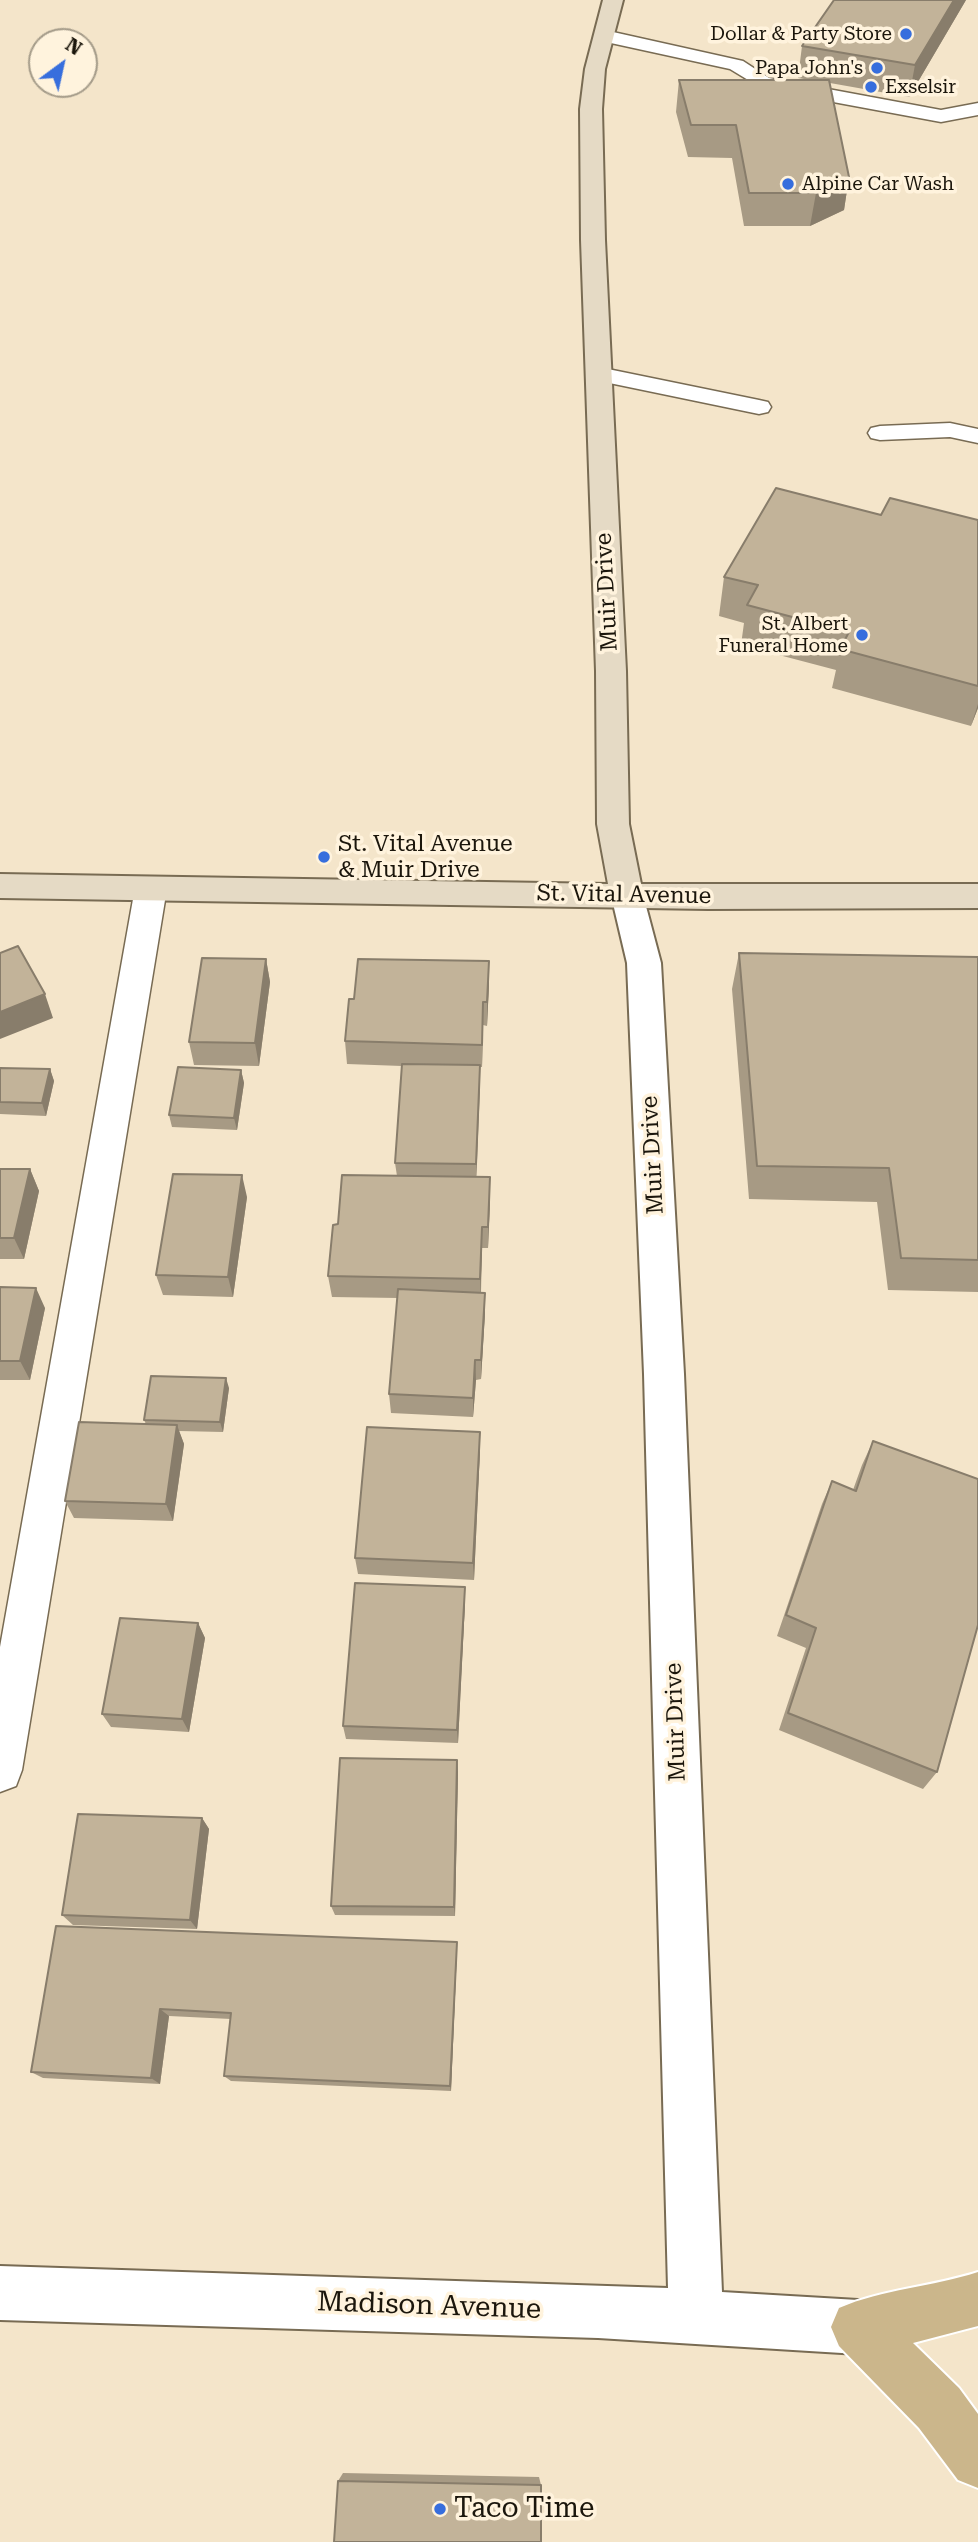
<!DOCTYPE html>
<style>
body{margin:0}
#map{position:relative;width:978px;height:2542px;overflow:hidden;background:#f4e5ca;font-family:"Roboto Serif",serif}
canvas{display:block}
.north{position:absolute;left:28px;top:28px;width:70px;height:70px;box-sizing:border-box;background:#fff3dd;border:2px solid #a49b89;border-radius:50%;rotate:33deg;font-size:19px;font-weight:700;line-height:28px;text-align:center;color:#1b160c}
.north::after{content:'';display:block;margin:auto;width:24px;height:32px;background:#376edd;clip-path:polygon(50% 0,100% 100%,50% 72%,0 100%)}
</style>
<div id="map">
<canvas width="978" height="2542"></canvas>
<div class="north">N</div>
</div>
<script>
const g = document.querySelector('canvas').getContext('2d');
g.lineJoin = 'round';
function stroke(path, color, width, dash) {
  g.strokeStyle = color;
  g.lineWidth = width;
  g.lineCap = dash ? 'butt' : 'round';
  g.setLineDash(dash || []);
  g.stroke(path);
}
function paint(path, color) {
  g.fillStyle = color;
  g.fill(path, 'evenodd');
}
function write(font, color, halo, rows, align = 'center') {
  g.font = font + ' "Roboto Serif",serif';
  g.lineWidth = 7;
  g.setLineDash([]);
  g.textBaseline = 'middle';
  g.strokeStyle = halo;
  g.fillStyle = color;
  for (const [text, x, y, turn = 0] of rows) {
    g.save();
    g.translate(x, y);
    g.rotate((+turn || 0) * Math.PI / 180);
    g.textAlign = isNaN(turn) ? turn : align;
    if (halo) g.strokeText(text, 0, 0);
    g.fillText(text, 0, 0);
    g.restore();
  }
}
const lane = new Path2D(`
 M604,30L743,61L769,78L941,110L978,103V115L941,122L763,89L730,69L597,40L594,36L597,32Z
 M598,367L759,400L768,402L771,407L768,412L759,414L590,379L586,374L590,369Z
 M950,423L978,429V443L950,437L880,440L871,438L868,433L871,428L880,426Z
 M151,877L162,880L167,888L22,1770L16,1786L0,1792V1647L135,888L140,880Z`);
const street = new Path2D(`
 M627,883L639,887L643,895L661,963L684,1374L722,2292L858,2300L877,2308L885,2327L877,2346L858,2354L598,2338L0,2320V2266L668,2288L644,1374L627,963L611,895L615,887Z`);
const secondary = new Path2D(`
 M603,0H623L605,69L602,109L605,240L626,671L629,824L641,884H978V908L708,909L0,898V874L608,884L597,824L596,671L581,240L580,109L585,69Z`);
const primary = new Path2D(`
 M978,2272V2326L913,2343L959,2388L978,2414V2488L958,2480L919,2428L839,2346L831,2327L839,2308C883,2289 932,2287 978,2272Z`);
stroke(lane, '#786b53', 3);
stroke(street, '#786b53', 4);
stroke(secondary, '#786b53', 4);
stroke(primary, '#fff', 4);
paint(lane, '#fff');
paint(street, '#fff');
paint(secondary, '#e5dac5');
paint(primary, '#cbb68b');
paint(new Path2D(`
 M966,0L909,97L830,83L849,177L844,210L810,226H744L732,158L688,157L676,112L679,80H810L798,78L802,46Z
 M881,515L978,520V708L971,726L832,688L836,670L741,645L744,623L719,616L724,577Z
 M739,953L978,957V1292L888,1290L877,1202L749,1199L732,989Z
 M266,959L270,982L259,1066L194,1065L189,1042Z
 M489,984L487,1026L483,1025L482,1067H480L476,1177H490V1199L488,1248H482L481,1293L485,1313L481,1379L476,1380L473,1417L391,1413L389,1394L398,1298L332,1297L328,1276L338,1224L397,1176L395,1163L402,1066L347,1064L345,1041Z
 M0,1068L50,1069L54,1081L46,1116L0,1114Z
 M241,1070L244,1083L237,1130L172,1127L169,1115Z
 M0,1169H30L39,1191L24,1259H0Z
 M247,1197L233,1297L163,1295L156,1275Z
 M0,1287L45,1308L30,1380H0Z
 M229,1388L223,1432L179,1431L184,1444L173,1521L74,1518L65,1501L146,1424L144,1420Z
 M480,1432V1450L474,1580L358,1574L355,1558Z
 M873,1441L937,1772L923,1789L779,1730L806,1648L777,1636L822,1504L832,1481L853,1490L862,1465Z
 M465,1603L458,1743L346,1739L343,1726Z
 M198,1623L205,1638L189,1732L111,1727L102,1714Z
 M457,1760L458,1772L455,1916L335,1915L331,1906Z
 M202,1818L209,1829L197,1929L73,1925L62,1915Z
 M56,1926L457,1942V1950L451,2091L231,2081L224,2076L231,2019L169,2016L160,2084L43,2078L31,2072Z
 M343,2473L539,2477L541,2485L338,2481Z`), '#a79a84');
paint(new Path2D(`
 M954,0H966L909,97L915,65Z
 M849,177L844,210L810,226L816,193Z
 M978,704V708L971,726Z
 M266,959L270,982L259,1066L255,1043Z
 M489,961V984L487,1026V1002Z
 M45,994L53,1018L0,1039V1012Z
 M483,1002V1025L482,1067V1045Z
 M480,1065V1087L476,1185V1164Z
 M50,1069L54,1081L46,1116L42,1103Z
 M241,1070L244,1083L237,1130L234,1118Z
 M30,1169L39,1191L24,1259L14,1238Z
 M242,1175L247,1197L233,1297L228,1277Z
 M490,1177V1199L488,1248V1227Z
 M482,1227V1248L480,1300V1279Z
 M36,1288L45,1308L30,1380L20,1361Z
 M485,1293V1313L481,1379V1360Z
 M475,1360L476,1380L473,1417V1398Z
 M226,1378L229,1388L223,1432L220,1422Z
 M177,1425L184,1444L173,1521L166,1504Z
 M480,1432V1450L474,1580L473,1563Z
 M465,1587V1603L458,1743L457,1730Z
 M198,1623L205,1638L189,1732L182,1719Z
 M457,1760L458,1772L455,1916L454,1907Z
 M202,1818L209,1829L197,1929L190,1920Z
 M457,1942V1950L451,2091L450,2086Z
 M160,2009L169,2016L160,2084L151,2078Z`), '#887d6b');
const building = new Path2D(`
 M834,0H954L915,65L802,46Z
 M679,80H829L849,177L816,193H749L736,125H691Z
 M776,488L881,515L890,498L978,520V686L840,649L849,632L747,605L758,585L724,577Z
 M18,946L45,994L0,1012V953Z
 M739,953L978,957V1260L901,1258L889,1168L757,1166Z
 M202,958L266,959L255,1043L189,1042Z
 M358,959L489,961L487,1002H483L482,1045L345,1041L349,999H354Z
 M402,1064L480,1065L476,1164L395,1163Z
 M178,1067L241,1070L234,1118L169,1115Z
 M0,1068L50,1069L42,1103L0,1102Z
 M0,1169H30L14,1238H0Z
 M173,1174L242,1175L228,1277L156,1275Z
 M342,1175L490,1177L488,1227H482L480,1279L328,1276L333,1225L338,1224Z
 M0,1287L36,1288L20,1361H0Z
 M398,1289L485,1293L481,1360H475L473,1398L389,1394Z
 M151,1376L226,1378L220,1422L144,1420Z
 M79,1422L177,1425L166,1504L65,1501Z
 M367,1427L480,1432L473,1563L355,1558Z
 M873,1441L978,1479V1625L937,1772L788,1713L816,1628L786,1615L832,1481L856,1491Z
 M355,1583L465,1587L457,1730L343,1726Z
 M120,1618L198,1623L182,1719L102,1714Z
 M340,1758L457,1760L454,1907L331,1906Z
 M78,1814L202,1818L190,1920L62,1915Z
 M56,1926L457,1942L450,2086L224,2076L231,2013L160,2009L151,2078L31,2072Z
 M338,2481L541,2485V2542H334Z`);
paint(building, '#c2b399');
stroke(building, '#887d6b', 2);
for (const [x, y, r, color] of [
 [906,34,7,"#376edd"],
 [877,68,7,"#376edd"],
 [871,87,7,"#376edd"],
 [788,184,7,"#376edd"],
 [862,635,7,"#376edd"],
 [324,857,7,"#376edd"],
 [440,2509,7,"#376edd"]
]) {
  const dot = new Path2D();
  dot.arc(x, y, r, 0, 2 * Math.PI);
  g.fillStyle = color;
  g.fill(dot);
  stroke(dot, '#fff3dd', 2.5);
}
write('19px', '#1b160c', '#fff3dd', [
 ["Dollar & Party Store",892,34],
 ["Papa John's",863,68],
 ["Exselsir",885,87,"left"],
 ["Alpine Car Wash",802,184,"left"],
 ["St. Albert",848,624],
 ["Funeral Home",848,646]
], 'right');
write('23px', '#1b160c', '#fff3dd', [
 ["Muir Drive",607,592,-93],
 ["St. Vital Avenue",624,895,1],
 ["Muir Drive",653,1155,-93],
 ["Muir Drive",676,1722,-92]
]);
write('23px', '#1b160c', '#fff3dd', [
 ["St. Vital Avenue",338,844],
 ["& Muir Drive",338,870]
], 'left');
write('28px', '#1b160c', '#fff3dd', [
 ["Madison Avenue",429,2306,2]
]);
write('28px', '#1b160c', '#fff3dd', [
 ["Taco Time",454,2509]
], 'left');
</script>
